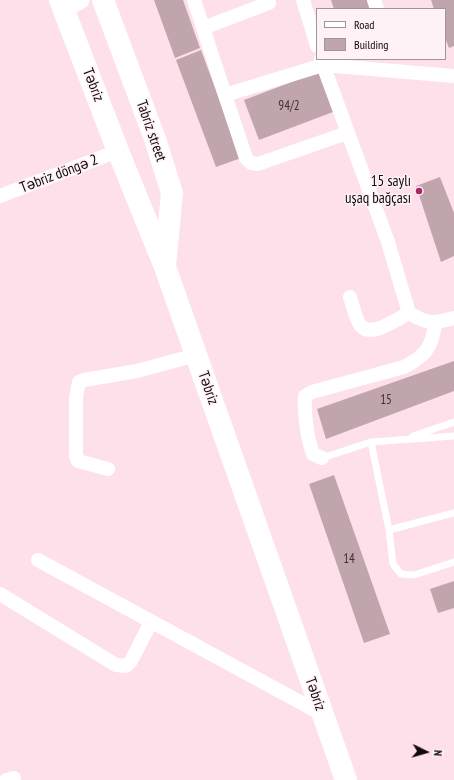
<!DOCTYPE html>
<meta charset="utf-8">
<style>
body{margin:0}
#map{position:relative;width:454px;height:780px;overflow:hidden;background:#fde0e9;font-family:"PT Sans Narrow",sans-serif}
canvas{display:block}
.legend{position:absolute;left:316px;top:8px;width:130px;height:52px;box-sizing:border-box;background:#fef2f6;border:1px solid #a09598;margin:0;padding:5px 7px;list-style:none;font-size:12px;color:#12090c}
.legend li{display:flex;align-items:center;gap:8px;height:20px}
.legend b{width:20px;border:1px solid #a09598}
.north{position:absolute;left:406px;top:732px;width:40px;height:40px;-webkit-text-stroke:3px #fef2f6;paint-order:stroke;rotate:95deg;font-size:11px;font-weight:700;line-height:16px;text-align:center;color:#12090c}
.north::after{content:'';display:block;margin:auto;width:14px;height:18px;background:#12090c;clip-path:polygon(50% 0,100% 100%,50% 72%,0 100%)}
</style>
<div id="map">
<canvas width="454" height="780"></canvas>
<ul class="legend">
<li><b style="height:5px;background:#fff"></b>Road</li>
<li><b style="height:11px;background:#c0a5ad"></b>Building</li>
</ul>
<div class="north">N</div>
</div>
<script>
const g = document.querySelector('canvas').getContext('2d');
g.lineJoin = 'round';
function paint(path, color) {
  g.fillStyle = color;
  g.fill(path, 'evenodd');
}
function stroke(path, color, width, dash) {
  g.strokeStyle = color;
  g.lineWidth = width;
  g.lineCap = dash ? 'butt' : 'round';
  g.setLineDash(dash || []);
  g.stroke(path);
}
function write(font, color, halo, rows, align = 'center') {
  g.font = font + ' "PT Sans Narrow",sans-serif';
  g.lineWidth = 3;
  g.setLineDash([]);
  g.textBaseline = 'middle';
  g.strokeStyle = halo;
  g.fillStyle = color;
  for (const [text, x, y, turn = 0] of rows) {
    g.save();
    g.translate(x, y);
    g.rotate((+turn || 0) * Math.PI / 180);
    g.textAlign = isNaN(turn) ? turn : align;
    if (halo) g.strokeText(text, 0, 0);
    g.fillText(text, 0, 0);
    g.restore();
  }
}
paint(new Path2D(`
 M154,0H183L200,48L175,58Z
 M331,0H369L372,9H334Z
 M431,0H454V46L449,48L445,38V9H434Z
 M201,50L241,158L216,167L176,60Z
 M318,72L333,112L259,140L244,100Z
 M440,177L454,213V256L441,262L416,186Z
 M454,361V391L326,439L317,409Z
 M334,475L390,634L364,643L309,484Z
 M454,581V608L438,613L430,589Z`), '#c0a5ad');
stroke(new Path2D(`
 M413,436L454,422
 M371,442L389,530L393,564L401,574L414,575L454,562
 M322,458L371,442L454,436
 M389,530L454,513`), '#fff', 7);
stroke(new Path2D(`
 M194,0L225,95L323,65L454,76
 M303,0L317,46
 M374,0L377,9
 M203,28L269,3
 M321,59L388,242L409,313C427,324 434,324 454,318
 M225,95L246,158L251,163L258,164L347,133
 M0,196L118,151
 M350,297C353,305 355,319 361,326C372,338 397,319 409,313
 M322,458L313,454C307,437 304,414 305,396L312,392L404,367C425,356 432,348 435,324
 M108,469L78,461L76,456V397L79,382L84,380L137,371L196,355
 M38,560L322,714
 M0,594L116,665L126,666L131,661L151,622
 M6,780L14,778`), '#fff', 14);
stroke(new Path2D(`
 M63,8L80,0`), '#fff', 19);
stroke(new Path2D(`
 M60,0L118,151L165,267L346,780
 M103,0L155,139L172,193L165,266`), '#fff', 22);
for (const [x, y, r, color] of [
 [419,191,4,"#ad2465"]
]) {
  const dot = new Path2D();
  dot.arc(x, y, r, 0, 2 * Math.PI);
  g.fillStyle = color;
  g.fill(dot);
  stroke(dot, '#fef2f6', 1.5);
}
write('13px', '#3e3034', null, [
 ["94/2",289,106],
 ["15",386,400],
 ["14",349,559]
]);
write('15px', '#12090c', '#fef2f6', [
 ["Təbriz",93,85,69],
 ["Tabriz street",151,131,71],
 ["Təbriz döngə 2",59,174,-21],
 ["Təbriz",208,388,71],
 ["Təbriz",315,694,71]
]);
write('15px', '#12090c', '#fef2f6', [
 ["15 saylı",411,182],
 ["uşaq bağçası",411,199]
], 'right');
</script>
